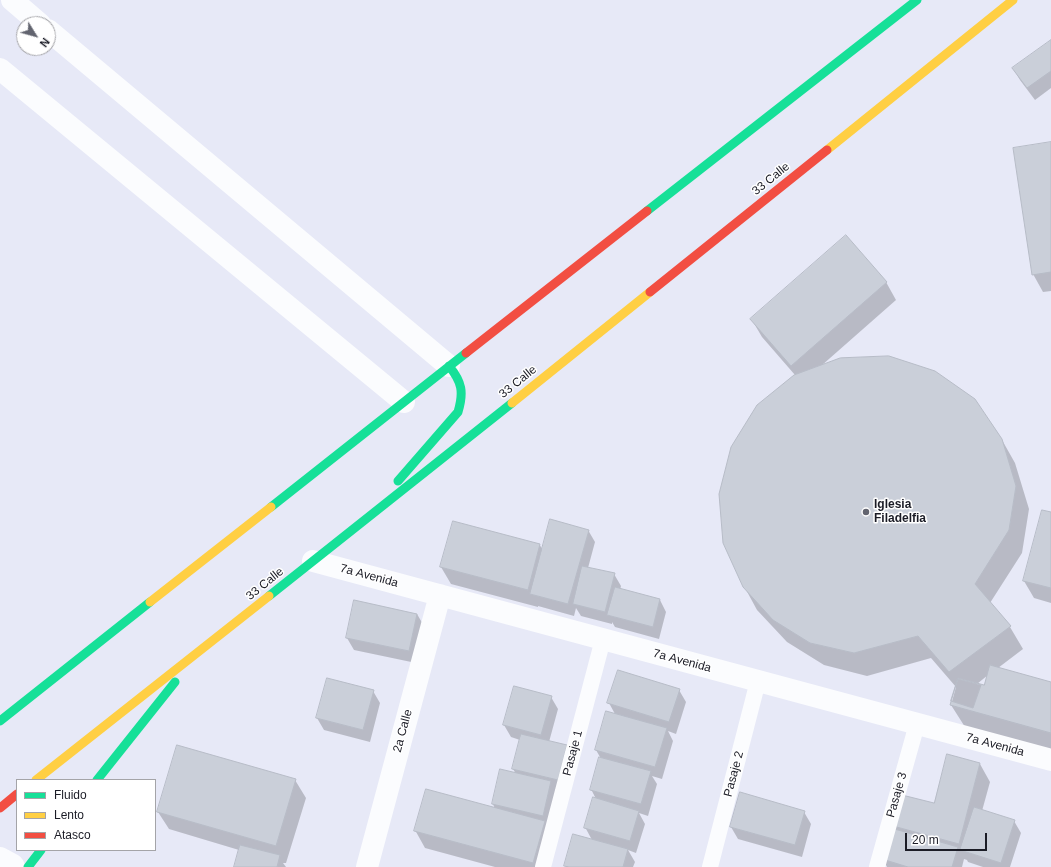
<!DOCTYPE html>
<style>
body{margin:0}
#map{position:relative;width:1051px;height:867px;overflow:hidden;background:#e7e9f7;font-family:Arial,sans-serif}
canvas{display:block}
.legend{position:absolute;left:16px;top:779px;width:140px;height:72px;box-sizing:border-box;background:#fff;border:1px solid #a4a4a8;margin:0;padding:5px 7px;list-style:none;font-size:12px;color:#1b1c26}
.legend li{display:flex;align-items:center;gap:8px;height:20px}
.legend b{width:20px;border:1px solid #a4a4a8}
.north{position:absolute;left:16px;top:16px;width:40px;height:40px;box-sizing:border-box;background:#fff;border:1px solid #a4a4a8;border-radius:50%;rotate:127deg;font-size:11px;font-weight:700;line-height:16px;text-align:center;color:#1b1c26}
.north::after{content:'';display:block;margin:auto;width:14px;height:18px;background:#62646f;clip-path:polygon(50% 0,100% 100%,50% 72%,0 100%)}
.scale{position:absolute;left:905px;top:833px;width:82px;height:18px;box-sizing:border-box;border:2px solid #1b1c26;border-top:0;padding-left:5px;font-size:12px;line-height:14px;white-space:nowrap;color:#1b1c26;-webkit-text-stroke:3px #fff;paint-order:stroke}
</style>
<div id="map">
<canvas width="1051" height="867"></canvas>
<ul class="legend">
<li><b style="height:5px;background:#16e098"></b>Fluido</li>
<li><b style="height:5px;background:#ffcf43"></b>Lento</li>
<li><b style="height:5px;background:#f24e42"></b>Atasco</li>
</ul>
<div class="north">N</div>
<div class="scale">20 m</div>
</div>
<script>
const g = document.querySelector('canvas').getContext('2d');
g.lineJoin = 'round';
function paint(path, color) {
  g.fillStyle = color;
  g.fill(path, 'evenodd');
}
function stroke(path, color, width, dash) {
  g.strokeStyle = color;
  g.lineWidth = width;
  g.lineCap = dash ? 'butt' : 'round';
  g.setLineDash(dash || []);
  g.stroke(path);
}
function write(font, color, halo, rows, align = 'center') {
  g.font = font + ' Arial,sans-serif';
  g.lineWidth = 3;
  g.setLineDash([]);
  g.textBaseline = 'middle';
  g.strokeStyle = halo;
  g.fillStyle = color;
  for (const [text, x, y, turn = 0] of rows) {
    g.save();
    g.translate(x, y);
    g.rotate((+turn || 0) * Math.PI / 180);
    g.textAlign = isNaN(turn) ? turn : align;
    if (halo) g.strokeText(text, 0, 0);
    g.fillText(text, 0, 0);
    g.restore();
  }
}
paint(new Path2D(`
 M1051,41V88L1035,100L1020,80L1013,68Z
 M1051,143V291L1043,292L1033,274Z
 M886,282L896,300L821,366L1002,440L1015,463L1029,509L1022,553L990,603L1010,627L1023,649L998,668L1051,683V752L965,727L951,705L956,687L931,658L867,676L824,665L787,642L757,610L744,586L795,375L762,337L752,320ZM988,675L985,686L977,684Z
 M1051,513V603L1034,598L1024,581Z
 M588,530L595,542L588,568L614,574L621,586L620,590L660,600L666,612L659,639L615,627L612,622V624L581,616L576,608L574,616L538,606V607L451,584L441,567L539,544L543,550Z
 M417,614L424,626L416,663L354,650L347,638Z
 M679,690L686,702L676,734L668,731L673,741L662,779L652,776L657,784L648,816L639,813L645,824L636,853L628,850L635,862L633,867H566L565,865L592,840L585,827L596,799L591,789L600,757L596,750L615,714L609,703Z
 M373,691L380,703L370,742L324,730L317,718Z
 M551,697L558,709L549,742L565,792L555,789L557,794L547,867H495L425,848L415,830L495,809L493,804L516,774L513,769L520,740L511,737L504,725Z
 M980,764L990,782L982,811L1014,821L1021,833L1010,867H983L968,862L967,860L964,859L962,867H887L883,859L897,830L894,826L935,805Z
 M295,780L306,798L286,863H283L286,867H235L239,850L169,829L158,812Z
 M804,812L811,824L802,857L738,839L731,827Z`), '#0003');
const building = new Path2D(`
 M1051,40V71L1027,88L1012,68Z
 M1051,142V272L1032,275L1013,148Z
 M846,235L887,282L791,366L750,319Z
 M889,356L935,371L975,399L1002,439L1016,486L1009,530L975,584L1011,626L949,672L918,636L854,653L810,643L773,620L743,587L723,543L719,494L731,447L757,405L794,375L840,358Z
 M1042,510L1051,512V588L1023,581Z
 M550,519L589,530L568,604L530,594Z
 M453,521L540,544L528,590L440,567Z
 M582,566L615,573L605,612L573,604Z
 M615,587L660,599L653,627L607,615Z
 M354,600L417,614L409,651L346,638Z
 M990,665L1051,682V733L950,705L958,678L984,685Z
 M618,670L680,689L669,722L607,703Z
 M327,678L374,690L363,730L316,718Z
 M958,679L981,685L973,708L951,701Z
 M514,686L552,696L541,735L503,725Z
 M606,711L667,728L655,767L595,750Z
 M521,734L567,745L558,780L512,769Z
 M177,745L296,779L276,846L157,812Z
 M947,754L980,763L959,844L893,826L902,795L934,803Z
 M599,757L651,771L641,804L590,790Z
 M500,769L551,781L543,816L492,804Z
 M426,789L545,821L533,863L414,831Z
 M740,792L805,811L795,845L730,827Z
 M593,797L639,811L630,841L584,828Z
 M974,807L1015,820L1001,863L960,850Z
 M891,828L958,847L952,867H908L882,859Z
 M573,834L628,849L623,867H569L564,866Z
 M240,845L280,855L277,867H234Z`);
paint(building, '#cacfd9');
stroke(building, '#b7bcc7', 1);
stroke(new Path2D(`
 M543,867L603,639
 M710,867L758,681
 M877,867L917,724`), '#fbfcfe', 16);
stroke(new Path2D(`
 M12,0L40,24
 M48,30L449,366
 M0,69L404,402
 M313,561L1051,760
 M0,858L13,865L14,867
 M367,867L440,595`), '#fbfcfe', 22);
stroke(new Path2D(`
 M647,211L917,0
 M398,481L458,412C464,392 462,382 449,366
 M271,507L466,353
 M269,596L512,403
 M0,721L150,602
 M97,780L175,682
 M28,867L41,850`), '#16e098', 9);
stroke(new Path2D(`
 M827,150L1013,0
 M512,403L650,292
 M150,602L271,507
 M36,780L269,596`), '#ffcf43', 9);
stroke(new Path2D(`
 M650,292L827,150
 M466,353L647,211
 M0,808L17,794`), '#f24e42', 9);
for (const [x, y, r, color] of [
 [866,512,4,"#62646f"]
]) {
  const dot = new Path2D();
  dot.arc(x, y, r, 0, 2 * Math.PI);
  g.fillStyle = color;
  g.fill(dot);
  stroke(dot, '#fff', 1.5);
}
write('12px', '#1b1c26', '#fff', [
 ["33 Calle",771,179,-39],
 ["33 Calle",518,382,-39],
 ["7a Avenida",369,576,15],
 ["33 Calle",265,584,-39],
 ["7a Avenida",682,661,15],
 ["2a Calle",403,731,-75],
 ["7a Avenida",995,745,15],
 ["Pasaje 1",573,753,-75],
 ["Pasaje 2",734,774,-75],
 ["Pasaje 3",897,795,-74]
]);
write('bold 12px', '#1b1c26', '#fff', [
 ["Iglesia",874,505],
 ["Filadelfia",874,519]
], 'left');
</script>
